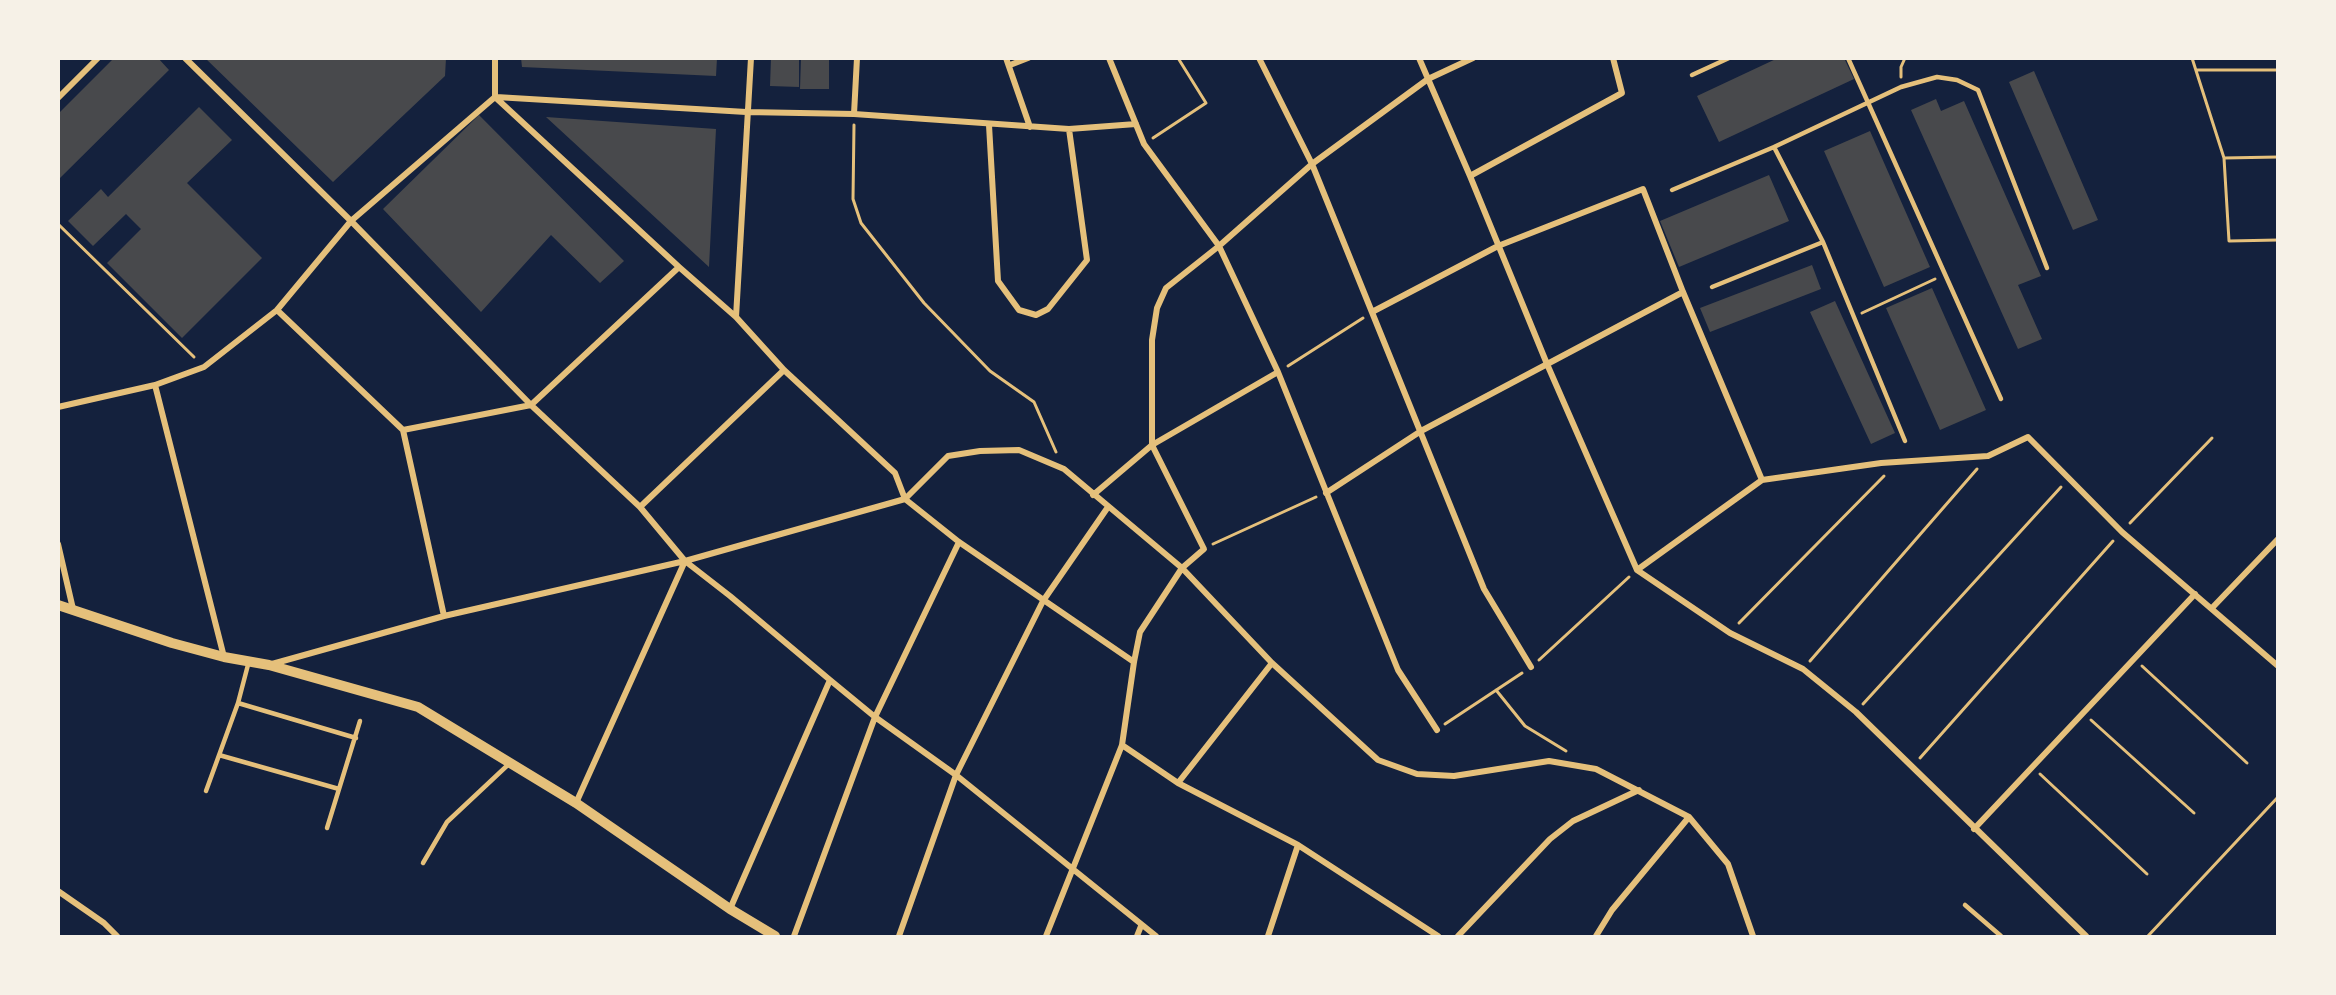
<!DOCTYPE html>
<style>
body{margin:0}
#map{position:relative;width:2336px;height:995px;overflow:hidden;background:#14213d;font-family:"Roboto Serif",serif}
canvas{display:block}
.frame{position:absolute;inset:0;border:60px solid #f6f1e7;pointer-events:none}
</style>
<div id="map">
<canvas width="2336" height="995"></canvas>
<div class="frame"></div>
</div>
<script>
const g = document.querySelector('canvas').getContext('2d');
g.lineJoin = 'round';
function paint(path, color) {
  g.fillStyle = color;
  g.fill(path, 'evenodd');
}
function stroke(path, color, width, dash) {
  g.strokeStyle = color;
  g.lineWidth = width;
  g.lineCap = dash ? 'butt' : 'round';
  g.setLineDash(dash || []);
  g.stroke(path);
}
paint(new Path2D(`
 M114,58H158L169,70L58,180V114Z
 M205,58H446L445,76L333,182Z
 M521,58H717L716,76L522,67Z
 M771,58H799V87L770,86Z
 M801,58H829V89H800Z
 M1778,58H1844L1854,79L1719,142L1697,96Z
 M2034,71L2098,220L2073,230L2009,82Z
 M1936,99L1941,111L1964,101L2041,276L2018,285L2042,339L2018,349L1911,110Z
 M199,107L232,140L187,183L262,258L182,338L107,263L141,229L126,214L93,246L68,221L101,189L108,197Z
 M479,115L624,261L600,283L551,235L481,312L383,209Z
 M546,117L716,129L709,267Z
 M1870,131L1930,267L1884,287L1824,151Z
 M1769,175L1789,221L1679,267L1660,221Z
 M1812,265L1821,289L1710,332L1700,308Z
 M1932,288L1986,410L1940,430L1886,308Z
 M1835,301L1895,433L1871,444L1810,312Z`), '#48494c');
stroke(new Path2D(`
 M2192,58L2224,158L2229,241L2278,240
 M2196,70H2278
 M1901,77V67L1905,58
 M854,125L853,199L861,223L924,303L990,371L1034,402L1056,452
 M1153,138L1206,103L1178,58
 M2224,158L2278,157
 M58,224L194,357
 M1862,313L1935,279
 M1288,366L1363,318
 M2130,523L2212,438
 M1213,544L1316,497
 M1739,623L1884,476
 M1539,660L1629,577
 M1810,661L1977,469
 M2142,666L2247,763
 M1496,690L1525,726L1566,751
 M1863,704L2061,487
 M2091,720L2194,813
 M1445,724L1522,673
 M1920,758L2113,541
 M2040,774L2147,874
 M2148,936L2278,797`), '#e5c07b', 3);
stroke(new Path2D(`
 M1848,58L2001,399
 M1692,75L1729,58
 M1774,147L1823,242L1905,441
 M1672,190L1774,147L1901,87L1937,77L1957,80L1978,90L2047,268
 M1712,287L1823,242
 M238,703L356,738
 M219,755L339,789
 M206,791L238,703L249,661
 M327,828L360,721
 M423,863L447,822L511,762
 M1965,905L2001,936`), '#e5c07b', 4.5);
stroke(new Path2D(`
 M185,58L351,221L531,405L640,507L685,561L730,596L830,680L875,717L956,775L1156,936
 M1006,58L1030,127
 M1109,58L1144,144L1219,246L1278,372L1398,670L1437,730
 M1259,58L1312,164L1484,589L1531,667
 M1419,58L1470,176L1547,364L1637,570L1730,633L1803,669L1856,712L2086,936
 M1010,65L1028,58
 M495,97L679,267L736,317L784,370L895,473L905,499L959,542L1134,662
 M496,97L746,112L854,114L1069,129L1136,124
 M58,98L98,58
 M854,114L857,58
 M989,125L998,281L1019,310L1036,315L1048,309L1087,260L1069,129
 M1470,176L1622,93L1613,58
 M277,310L403,430L444,616
 M1372,312L1498,246L1643,189L1683,292L1762,480
 M736,317L751,58
 M155,385L224,657
 M58,407L155,385L204,367L277,310L351,221L495,97V58
 M403,430L531,405L679,267
 M1326,493L1421,431L1683,292
 M1093,495L1152,445L1278,372
 M640,507L784,370
 M58,544L73,609
 M1637,570L1762,480L1881,463L1988,456L2028,437L2122,532L2278,666
 M2212,608L2278,539
 M272,664L444,616L685,561L905,499L948,456L980,451L1019,450L1064,469L1182,568L1272,663L1378,760L1417,774L1454,776L1549,761L1596,769L1689,817L1728,864L1753,936
 M1122,745L1178,783L1298,845L1438,936
 M1178,783L1272,663
 M576,803L685,561
 M1974,829L2195,594
 M58,891L104,923L117,936
 M730,909L830,680
 M794,936L875,717L959,542
 M899,936L956,775L1043,601L1108,507
 M1046,936L1122,745L1134,662L1140,632L1182,568L1204,549L1152,445V340L1157,308L1166,288L1219,246L1312,164L1428,79L1473,58
 M1137,936L1141,926
 M1268,936L1298,845
 M1458,936L1550,839L1573,821L1639,790
 M1596,936L1612,910L1689,817`), '#e5c07b', 6);
stroke(new Path2D(`
 M58,605L172,643L224,657L269,665L418,707L576,803L730,909L775,936`), '#e5c07b', 10);
</script>
